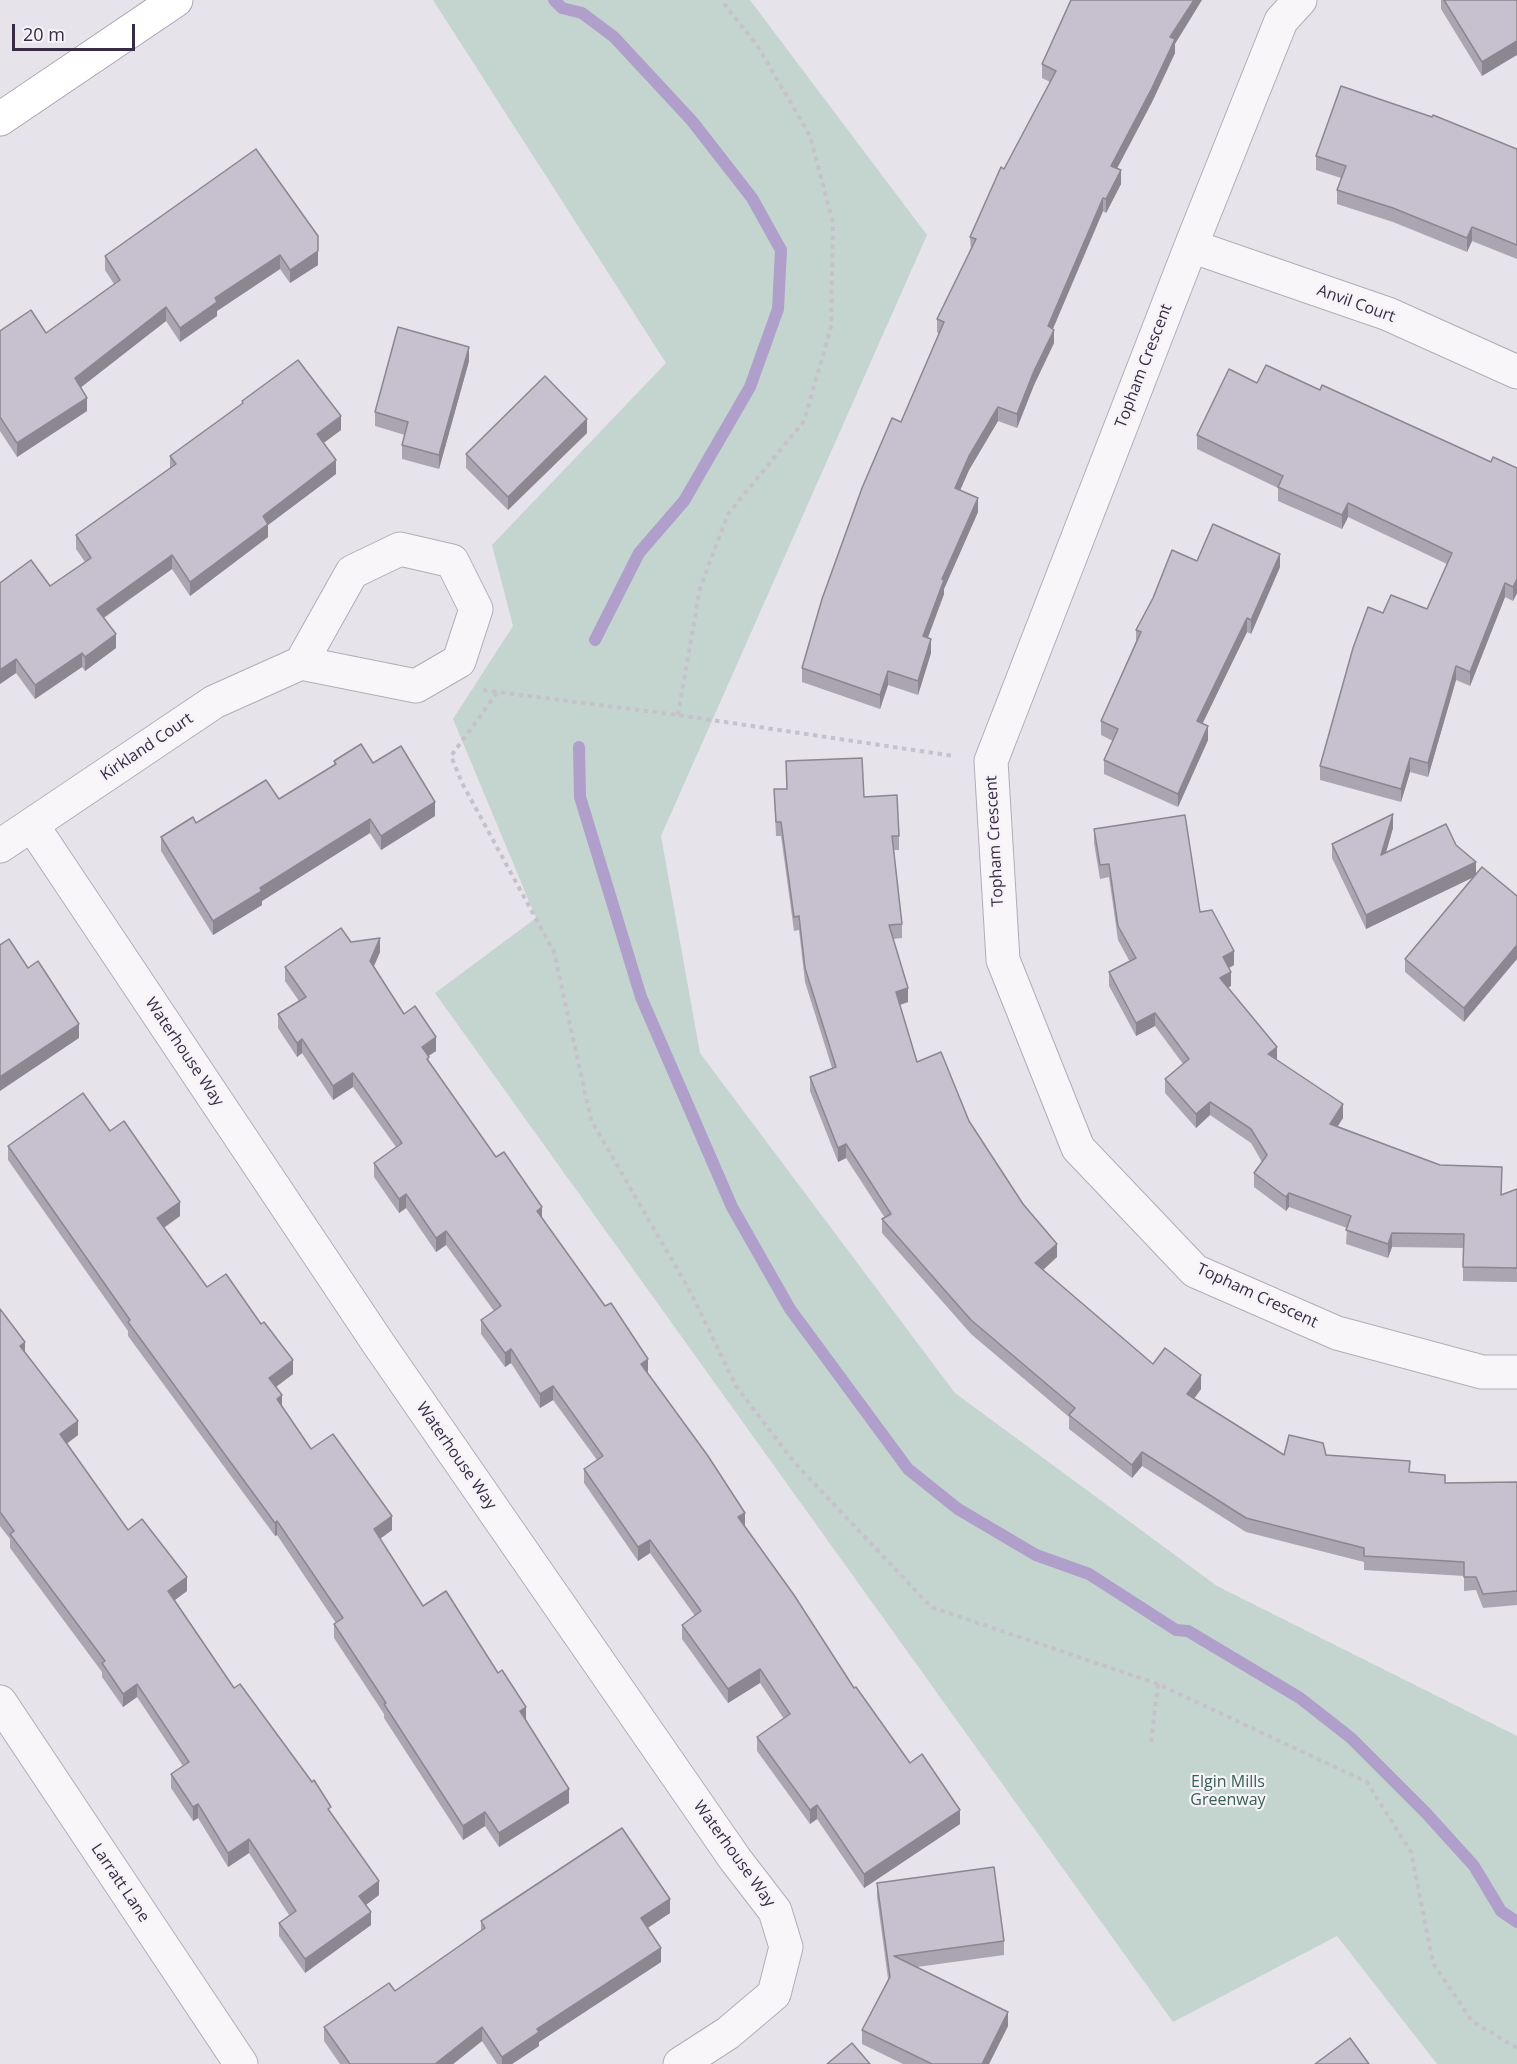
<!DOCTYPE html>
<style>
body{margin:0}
#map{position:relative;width:1517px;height:2064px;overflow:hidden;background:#e7e3eb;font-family:"Open Sans",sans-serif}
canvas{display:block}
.scale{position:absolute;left:12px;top:24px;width:123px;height:27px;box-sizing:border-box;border:3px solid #382b44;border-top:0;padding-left:8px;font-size:18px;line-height:21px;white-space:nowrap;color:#382b44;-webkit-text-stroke:4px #f6f3f8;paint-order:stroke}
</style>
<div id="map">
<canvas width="1517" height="2064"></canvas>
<div class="scale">20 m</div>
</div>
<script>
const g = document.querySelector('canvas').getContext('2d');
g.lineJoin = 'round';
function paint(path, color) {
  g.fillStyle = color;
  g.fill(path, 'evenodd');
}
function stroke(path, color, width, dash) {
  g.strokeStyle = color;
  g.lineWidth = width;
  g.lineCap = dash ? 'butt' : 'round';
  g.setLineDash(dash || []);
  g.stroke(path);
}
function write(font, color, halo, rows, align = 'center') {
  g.font = font + ' "Open Sans",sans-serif';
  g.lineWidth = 4.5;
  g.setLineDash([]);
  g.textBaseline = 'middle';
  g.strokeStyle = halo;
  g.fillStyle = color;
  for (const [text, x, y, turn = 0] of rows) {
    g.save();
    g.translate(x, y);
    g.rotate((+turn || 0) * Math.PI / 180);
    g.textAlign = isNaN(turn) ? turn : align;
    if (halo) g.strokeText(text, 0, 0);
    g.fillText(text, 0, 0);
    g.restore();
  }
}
paint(new Path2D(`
 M433,0H750L927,235L661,836L700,1053L955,1393L1217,1586L1517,1736V2064H1437L1337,1936L1173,2022L435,993L536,918L453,719L513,626L492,545L666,363Z`), '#c4d5cf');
stroke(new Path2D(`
 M554,0L562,8L582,13L614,37L692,121L752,198L781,250L778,309L750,387L684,501L639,553L595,640
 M579,747L580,797L641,997L732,1207L790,1309L908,1469L958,1509L1036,1555L1089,1574L1176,1630L1188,1631L1300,1698L1351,1738L1426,1813L1474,1866L1501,1911L1517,1922`), '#b09ecb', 12);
const minor = new Path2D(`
 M1300,0L1281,21L1191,246L991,761L1003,960L1078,1148L1195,1271L1337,1333L1482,1372H1517
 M1191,246L1388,314L1517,372
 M32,825L378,1343L735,1859L775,1911L786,1947L774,1994L728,2033L680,2064
 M0,846L214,702L301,663L416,686L459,661L476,609L452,561L400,549L352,572L301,663
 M0,1702L241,2064`);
const major = new Path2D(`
 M0,119L176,0`);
stroke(minor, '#b2acb9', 35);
stroke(major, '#aca2b7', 35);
stroke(new Path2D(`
 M483,690L678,715L954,756
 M497,693L451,756L462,783L554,952L591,1120L691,1293L736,1386L793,1461L931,1607L1158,1684L1367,1782L1411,1852L1433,1963L1472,2021L1517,2048
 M678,715L700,588L728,514L804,421L831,327L833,223L810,136L757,45L721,0
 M1151,1742L1158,1684`), '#c6c1ca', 4, [4.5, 4.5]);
stroke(minor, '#f8f6f9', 33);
stroke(major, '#fff', 33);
paint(new Path2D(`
 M1441,0H1517L1482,76L1441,9Z
 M1175,44V53L1152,102L1117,168L1121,184L1106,213L1103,211L1053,329L1054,343L1034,385L1017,428L998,421L969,470L960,490L978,512L944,589V594L928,638L931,653L918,695L888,685L880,709L802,682V668L901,422L939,334L937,332V319L971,251L970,237L1050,82L1042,78V64Z
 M256,149L318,265L290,283L280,269L217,311V316L180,342L166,321L81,387L87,411L17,457L0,431V331L46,333L114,284L105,270V256Z
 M1517,149V259L1472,241L1467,252L1393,222L1337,204V190L1341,178L1316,170V156Z
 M469,361L439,469L402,459V445L405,435L375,426V412Z
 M1257,383L1320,390L1491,462L1517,468V593L1513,601L1505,597L1470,686L1456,680L1428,777L1410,772L1401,802L1320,780V766L1383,613L1427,609L1447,564L1348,517L1342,529L1278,501V488L1197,449V435Z
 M242,401L341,430L323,443L336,474L268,525V537L190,596L172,569L104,618L116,648L85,671L82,667L35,699L16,673L0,684L50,586L85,562L76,549V535L170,468V456L242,404Z
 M587,433L508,510L466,468V454Z
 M1197,561L1280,567L1251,634L1247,632L1202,724L1208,740L1178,807L1104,774V760L1113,741L1101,735V721L1136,641V630Z
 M334,761L373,763L435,816L381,850L370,833L262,901V905L213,935L161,851V837L279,799L334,766Z
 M786,761L864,797L899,836V850H894L902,924V938L893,939L908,1002L900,1005L917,1062L969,1121L1057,1257L1043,1270L1153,1364L1201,1389L1194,1399L1284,1455H1326L1410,1473L1445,1483L1517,1482V1605L1483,1608L1476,1590L1464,1591V1576L1364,1570V1562L1246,1532L1142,1466L1132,1478L1069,1429V1417L971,1334L882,1233V1219L885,1218L846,1158L838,1162L810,1091V1077L832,1068L805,982L799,930L794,931L781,836H776L774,789H787Z
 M1393,828L1386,853L1456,845L1476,862L1464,1022L1405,972V959L1473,877L1366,929L1332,858V844Z
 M1094,829L1200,912L1234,965L1229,968L1231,986L1228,987L1277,1060L1343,1118L1338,1126L1440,1165L1502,1181L1501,1195L1517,1189V1282L1463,1281V1248L1392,1247L1388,1258L1346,1244L1347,1228L1289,1207L1286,1211L1254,1187V1173L1262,1162L1251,1143L1210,1115L1196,1128L1165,1093V1079L1183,1064L1155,1026L1136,1036L1109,986V972L1130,962L1118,940L1109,877L1100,879L1094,843Z
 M351,942L380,952L374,966L404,1014L436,1051L428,1056L429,1061L496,1157L542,1219L648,1373L745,1527L854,1688L910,1763L960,1824L864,1888L817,1819L810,1824L757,1751V1737L784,1719L760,1683L728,1703L682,1639V1625L695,1616L650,1553L638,1561L584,1483V1469L597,1460L553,1400L540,1408L511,1363L505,1367L481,1334V1320L494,1311L446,1245L436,1252L406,1208L399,1213L374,1177V1163L396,1147L353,1087L333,1100L302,1053L297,1057L278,1028V1014L299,1001L285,981V967Z
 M110,1131L180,1216L164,1228L207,1287L293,1374L276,1387L282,1407L311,1449L392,1530L380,1539L423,1606L526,1721L569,1803L499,1847L485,1826L463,1840L384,1718V1714L334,1638V1624L336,1623L277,1535L275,1536L128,1336V1331L8,1160V1146Z
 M0,1309L25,1354L78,1435L67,1444L128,1530L187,1591L175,1600L234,1688L331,1813L379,1895L366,1905L371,1925L305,1973L279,1936V1923L289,1915L249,1853L228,1867L198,1818L193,1821L171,1788V1774L183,1766L137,1697L123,1707L102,1677V1672L10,1548V1539L0,1526Z
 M877,1883L1004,1941V1955L917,1967L1008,2026L989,2064H903L862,2044V2030L888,1979L877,1897Z
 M670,1913L648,1928L661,1962L539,2042V2046L512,2064H497L482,2041L453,2064H340L324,2041V2027L395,1991L481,1931V1921Z`), '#aba5b1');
paint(new Path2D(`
 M1194,0H1202L1175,44V53L1152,102L1111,180V166L1170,37Z
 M1517,41V55L1482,76V62Z
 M1121,170V184L1106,213V199Z
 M1103,198V211L1048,340V326Z
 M1472,227V241L1467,252V238Z
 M318,236V265L290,283V270Z
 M280,255V269L217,311V316L180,342V328L215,298Z
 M166,307V321L75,392V378Z
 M1054,330V343L1034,385L1017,428V414L1034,371Z
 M469,347V361L439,469V455Z
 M87,398V411L17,457V443Z
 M998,407V421L969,470L955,502V488L969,456Z
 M341,416V430L317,448V434Z
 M587,419V433L508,510V497Z
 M336,460V474L268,525V537L190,596V582L263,516Z
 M978,498V512L944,589V594L923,650V636L942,579Z
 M1348,503V517L1342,529V515Z
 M1280,554V567L1251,634V620Z
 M172,555V569L97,622V609Z
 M1517,579V593L1513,601V587Z
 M1505,583V597L1470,686V672Z
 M1247,618V632L1197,735V721Z
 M116,634V648L85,671V657Z
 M931,639V653L918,695V681Z
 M82,653V667L35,699V685Z
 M16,659V673L0,684V670Z
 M1456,666V680L1428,777V763Z
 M888,671V685L880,709V695Z
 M1208,726V740L1178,807V794Z
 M1410,758V772L1401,802V789Z
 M435,802V816L381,850V836Z
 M1393,814V828L1381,869V855Z
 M370,819V833L262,901V905L213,935V921L260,888Z
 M1476,862V876L1366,929V915Z
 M380,938V952L370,975V961Z
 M1517,945V959L1464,1022V1008Z
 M1234,951V965L1223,971V957Z
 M1231,972V986L1220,992V978Z
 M908,988V1002L896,1006V992Z
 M1155,1013V1026L1136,1036V1023Z
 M79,1024V1038L0,1091V1077Z
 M436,1037V1051L422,1060V1047Z
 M302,1039V1053L297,1057V1043Z
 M1277,1047V1061L1268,1054Z
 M353,1073V1087L333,1100V1086Z
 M1210,1102V1115L1196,1128V1114Z
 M1343,1104V1118L1330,1137V1124Z
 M846,1144V1158L838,1162V1148Z
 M1289,1193V1207L1286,1211V1197Z
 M406,1194V1208L399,1213V1199Z
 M180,1202V1216L157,1232V1218Z
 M542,1207V1221L537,1211Z
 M446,1231V1245L436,1252V1238Z
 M1392,1233V1247L1388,1258V1244Z
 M1057,1244V1257L1035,1277V1263Z
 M25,1342V1356L20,1346Z
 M511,1349V1363L505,1367V1353Z
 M648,1359V1373L641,1364Z
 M293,1360V1374L269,1392V1378Z
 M1201,1375V1389L1187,1408V1394Z
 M553,1386V1400L540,1408V1394Z
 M282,1395V1409L277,1399Z
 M78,1421V1435L60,1448V1434Z
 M1142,1452V1466L1132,1478V1465Z
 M745,1513V1526L738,1531V1517Z
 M392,1516V1530L374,1543V1529Z
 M277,1521V1535L275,1536V1523Z
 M650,1540V1553L638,1561V1547Z
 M187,1577V1591L168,1605V1591Z
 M760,1669V1683L728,1703V1689Z
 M137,1684V1697L123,1707V1694Z
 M526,1707V1721L520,1711Z
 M569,1789V1803L499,1847V1833Z
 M198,1804V1818L193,1821V1807Z
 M817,1805V1819L810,1824V1810Z
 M960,1810V1824L864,1888V1874Z
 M485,1812V1826L463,1840V1826Z
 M249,1839V1853L228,1867V1853Z
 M379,1881V1895L359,1910V1896Z
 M670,1899V1913L641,1932V1918Z
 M371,1912V1925L305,1973V1959Z
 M661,1948V1962L539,2042V2046L512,2064H502V2057L537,2029Z
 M1008,2012V2026L989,2064H982Z
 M482,2027V2041L453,2064H435Z`), '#8b8690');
const building = new Path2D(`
 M1071,0H1194L1170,37L1175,39L1152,88L1111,166L1121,170L1106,199L1103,198L1048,326L1054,330L1034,371L1017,414L998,407L969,456L955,488L978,498L942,579L944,580L923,636L931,639L918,681L888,671L880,695L802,668L822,599L862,488L892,418L901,422L944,322L937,319L976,239L970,237L1001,167L1004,169L1056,71L1042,64Z
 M1444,0H1517V41L1482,62Z
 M1341,86L1432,117L1433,115L1517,149V245L1472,227L1467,238L1393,208L1337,190L1346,166L1316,156Z
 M256,149L318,236V251L290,270L280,255L215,298L217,302L180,328L166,307L75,378L87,398L17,443L0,417V331L31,310L46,333L120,280L105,256Z
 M398,327L469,347L439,455L402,445L408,422L375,412Z
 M298,360L341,416L317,434L336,460L263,516L268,524L190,582L172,555L97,609L116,634L85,657L82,653L35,685L16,659L0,670V583L31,560L50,586L91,558L76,535L176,464L170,456L243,403L242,401Z
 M1266,365L1320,390L1322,385L1491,462L1493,457L1517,468V579L1513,587L1505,583L1470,672L1456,666L1428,763L1410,758L1401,789L1320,766L1353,648L1368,607L1383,613L1391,595L1427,609L1452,553L1348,503L1342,515L1278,487L1283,476L1197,435L1229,369L1257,383Z
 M545,376L587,419L508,497L466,454Z
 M1213,524L1280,554L1251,620L1247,618L1197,721L1208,726L1178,794L1104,760L1118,729L1101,721L1141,632L1136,630L1153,598L1172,550L1197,561Z
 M361,744L373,763L401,746L435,802L381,836L370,819L260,888L262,891L213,921L161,837L193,817L196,823L266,780L279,799L336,764L334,761Z
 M862,758L864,797L897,795L899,836H892L902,924L889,925L908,988L896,992L917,1062L941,1052L969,1121L1023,1204L1057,1244L1035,1263L1153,1364L1165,1348L1201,1375L1187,1394L1284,1455L1289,1435L1323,1443L1326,1455L1410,1461L1409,1472L1445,1475V1483L1517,1482V1591L1483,1594L1476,1577H1464V1562L1364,1556V1548L1246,1518L1142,1452L1132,1465L1069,1415L1075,1408L971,1320L882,1219L891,1214L846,1144L838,1148L810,1077L836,1067L805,968L799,916L794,917L781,822H776L774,789H787L786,761Z
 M1393,814L1381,855L1446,824L1456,845L1476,862L1366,915L1332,844Z
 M1185,815L1200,912L1212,910L1234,951L1223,957L1231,972L1220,978L1277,1047L1268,1054L1343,1104L1330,1124L1440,1165L1502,1167L1501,1195L1517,1189V1268L1463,1267L1464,1234L1392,1233L1388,1244L1346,1230L1351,1216L1289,1193L1286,1197L1254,1173L1267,1155L1251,1129L1210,1102L1196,1114L1165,1079L1189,1059L1155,1013L1136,1023L1109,972L1136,958L1118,926L1109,864L1100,865L1094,829Z
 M1482,867L1517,896V945L1464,1008L1405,959Z
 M341,928L351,942L380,938L370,961L404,1014L415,1006L436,1037L422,1047L429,1057L427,1059L496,1157L504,1152L542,1207L537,1211L605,1306L611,1303L648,1359L641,1364L708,1456L745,1513L738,1517L794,1595L854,1688L856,1687L910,1763L922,1754L960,1810L864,1874L817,1805L810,1810L757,1737L790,1714L760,1669L728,1689L682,1625L701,1611L650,1540L638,1547L584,1469L603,1456L553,1386L540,1394L511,1349L505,1353L481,1320L501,1306L446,1231L436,1238L406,1194L399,1199L374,1163L402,1143L353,1073L333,1086L302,1039L297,1043L278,1014L306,997L285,967Z
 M9,939L28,968L38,961L79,1024L0,1077V945Z
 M83,1093L110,1131L124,1121L180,1202L157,1218L207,1287L226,1274L261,1324L264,1322L293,1360L269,1378L282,1395L277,1399L311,1449L333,1434L392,1516L374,1529L423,1606L446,1591L498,1673L502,1670L526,1707L520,1711L569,1789L499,1833L485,1812L463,1826L384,1704L386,1703L334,1624L343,1618L277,1521L275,1523L128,1322L130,1320L8,1146Z
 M0,1309L25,1342L20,1346L78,1421L60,1434L128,1530L142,1519L187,1577L168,1591L234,1688L240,1684L312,1782L314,1780L331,1807L328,1809L379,1881L359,1896L371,1912L305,1959L279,1923L296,1911L249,1839L228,1853L198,1804L193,1807L171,1774L189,1762L137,1684L123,1694L102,1663L105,1661L10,1534L14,1531L0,1512Z
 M622,1828L670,1899L641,1918L661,1948L537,2029L539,2032L502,2057L482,2027L435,2064H350L324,2027L389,1983L395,1991L485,1928L481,1921Z
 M994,1867L1004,1941L894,1956L1008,2012L982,2064H932L862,2030L890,1977L877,1883Z
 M1350,2038L1369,2064H1315Z
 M852,2043L870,2064H827Z`);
paint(building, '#c7c0ce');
stroke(building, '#8b8690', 1.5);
write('16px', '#382b44', '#f6f3f8', [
 ["Anvil Court",1356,304,20],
 ["Topham Crescent",1144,366,-69],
 ["Kirkland Court",147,747,-34],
 ["Topham Crescent",995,841,-93],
 ["Waterhouse Way",184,1052,56],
 ["Topham Crescent",1257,1296,25],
 ["Waterhouse Way",456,1456,55],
 ["Waterhouse Way",734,1854,54],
 ["Larratt Lane",120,1883,56]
]);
write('16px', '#386053', '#f6f3f8', [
 ["Elgin Mills",1228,1782],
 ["Greenway",1228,1800]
]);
</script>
